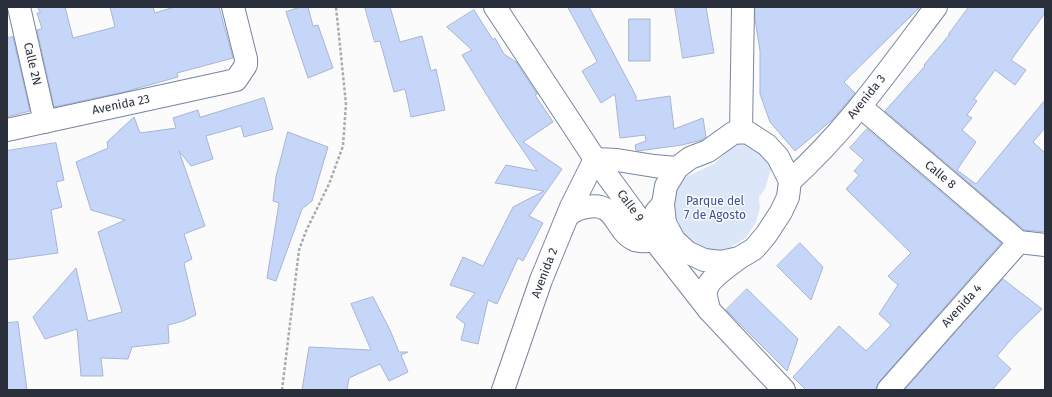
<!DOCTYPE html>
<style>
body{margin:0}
#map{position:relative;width:1052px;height:397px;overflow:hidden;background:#fbfbfb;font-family:"Fira Sans",sans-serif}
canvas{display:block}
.frame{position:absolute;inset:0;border:8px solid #292f3b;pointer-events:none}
</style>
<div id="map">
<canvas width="1052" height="397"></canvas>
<div class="frame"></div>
</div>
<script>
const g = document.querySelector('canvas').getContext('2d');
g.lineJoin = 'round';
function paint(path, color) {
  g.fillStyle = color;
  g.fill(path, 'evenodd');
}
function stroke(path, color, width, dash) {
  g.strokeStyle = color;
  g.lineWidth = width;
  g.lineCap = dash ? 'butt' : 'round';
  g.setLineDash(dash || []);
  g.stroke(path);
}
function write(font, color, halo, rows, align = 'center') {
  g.font = font + ' "Fira Sans",sans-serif';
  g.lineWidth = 3;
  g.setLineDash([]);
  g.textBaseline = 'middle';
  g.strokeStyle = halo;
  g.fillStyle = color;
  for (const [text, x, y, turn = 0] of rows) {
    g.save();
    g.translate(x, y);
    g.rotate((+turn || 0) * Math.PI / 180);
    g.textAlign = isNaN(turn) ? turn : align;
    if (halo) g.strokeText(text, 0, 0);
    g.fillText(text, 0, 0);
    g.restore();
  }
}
paint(new Path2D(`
 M745,137L772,166L765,189L759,197L760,208L756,222L746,238L729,248L717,250L698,249L679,232L671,211L679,180L714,164L735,144Z`), '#dce6f9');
const building = new Path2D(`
 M38,7H65L73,38L115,27L110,7H153L155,13L174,7H219L233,58L177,73L178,77L124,92L54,107L37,30L42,29L37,13H40Z
 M301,7H308L313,26L318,25L333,68L308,78L286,12Z
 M365,7H390L400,42L422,36L431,71L436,69L445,110L411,117L405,89L394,92L380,41L375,42Z
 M568,7H589L636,96V101L670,96L674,129L703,118L706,137L702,140L682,145L638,151L636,150L635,145L646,141L645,135L620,138L615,94L601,103L582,71L597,62Z
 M675,7H706L714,53L683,58Z
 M755,7H920L844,82L855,93L832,120L795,151L770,122L760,94V51L755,19Z
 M969,7H1045V13L1011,60L1026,70L1015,85L995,70L974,99L977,101L967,115L972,118L962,130L976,142L957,170L976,184L1045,100V128L1033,142L1045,153V232L1024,230L885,111L925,66L924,65L950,34H949Z
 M474,10L493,40L495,38L504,54L516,62L537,94L535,95L553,122L523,142L562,169L529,216L543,223L523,261L518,258L497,304L488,300L478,344L461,340L465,324L456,317L475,293L450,285L463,257L483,266L513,207L544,191L495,183L506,165L537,171L503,121L462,55L472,50L447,27Z
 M629,19H650V61H629Z
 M13,37L30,111L7,117V38Z
 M264,98L273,129L244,137L241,126L206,136L213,159L191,166L179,151L205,226L184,234L192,259L184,263L196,315L183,321L168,325L169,343L132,347L128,359L101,358L103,376H81L77,329L45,339L33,317L76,268L88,321L122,312L98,232L125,220L91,210L76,162L108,148L107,142L134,117L140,133L176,128L173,118L198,110L200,117Z
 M867,129L1001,243L879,382L876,390H806L793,377L839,326L866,351L891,325L879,314L898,285L888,276L911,253L846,189L859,175L854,171L864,160L850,148Z
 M288,132L328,147L312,201L302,209L276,281L267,278L279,203L273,201L276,177Z
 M56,143L64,180L56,182L62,207L51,210L58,253L7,260V151Z
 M800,243L823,267L811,300L777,266Z
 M1003,279L1042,309L1014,336L997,356L1011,369L992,390H905Z
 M747,289L798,339L787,371L726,310Z
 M373,297L390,330L399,352H408L401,355L408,372L389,381L380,364L349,378L347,390H302L309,347L371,350L351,304Z
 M18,322L27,390H7V323Z`);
paint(building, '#c5d6f8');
stroke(building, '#a6b5d4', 1);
const street = new Path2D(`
 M19,7L45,122
 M861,107L1019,242
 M7,130L236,80L246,65V59L233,7
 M741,132L743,7
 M790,181C847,130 890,68 936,7
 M568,216C573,210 580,208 587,207C617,201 614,231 635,240C641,242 647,241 653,241C658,241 663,243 669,243
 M655,241L651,229L654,219L656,212L663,204L666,186L677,168L690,158L708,151L733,133L747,132L767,145L778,157L790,181L788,197L781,212L766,235L754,249L739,258L721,262L704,260L687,252L674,240L665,223L663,204
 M709,310C708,303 704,294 707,288C710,278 730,265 739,258
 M503,390L541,280L571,207L595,159L617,160L654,166L677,168
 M888,390L1019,242L1045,245`);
const secondary = new Path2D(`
 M495,7L595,159L655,241L709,310L784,390`);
stroke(street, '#7785a2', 24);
stroke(secondary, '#7785a2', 24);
stroke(new Path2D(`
 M282,390L299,250L306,231L329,184L343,146L346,104L336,7`), '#a8abaf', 2.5, [3, 2]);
stroke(street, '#fff', 22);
stroke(secondary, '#fff', 22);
write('12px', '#292f3b', '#fbfbfb', [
 ["Calle 2N",32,64,77],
 ["Avenida 3",867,97,-51],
 ["Avenida 23",121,105,-12],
 ["Calle 8",940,175,40],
 ["Calle 9",630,206,54],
 ["Avenida 2",545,273,-69],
 ["Avenida 4",962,306,-48]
]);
write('12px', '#375498', '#fbfbfb', [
 ["Parque del",715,202],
 ["7 de Agosto",715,216]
]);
</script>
